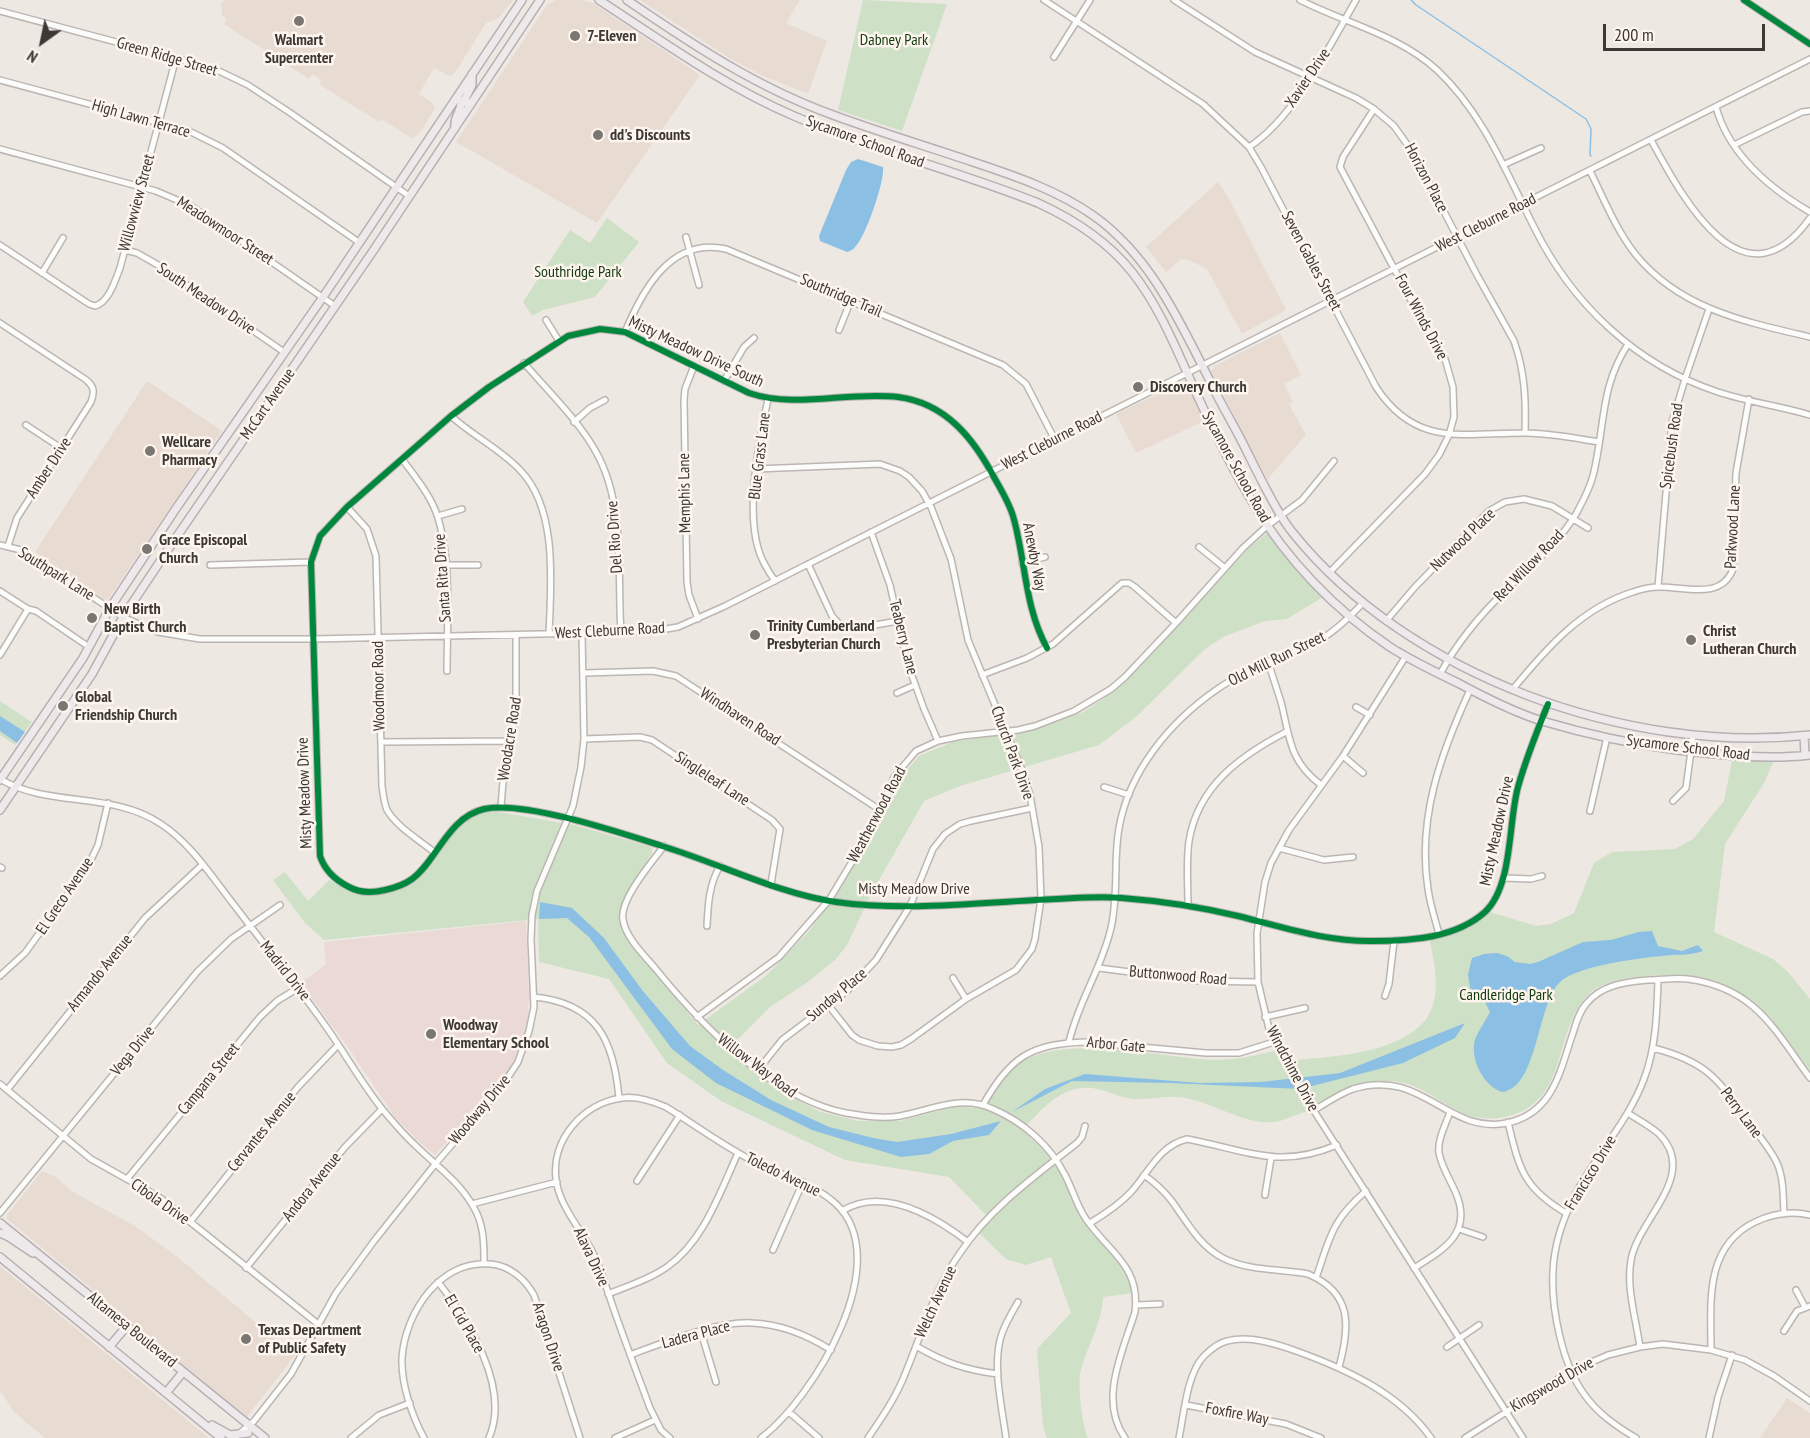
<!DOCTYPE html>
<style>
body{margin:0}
#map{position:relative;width:1810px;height:1438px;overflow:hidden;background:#eee8e3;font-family:"PT Sans Narrow",sans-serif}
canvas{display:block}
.north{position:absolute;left:12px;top:12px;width:60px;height:60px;-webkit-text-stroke:4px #fef5ee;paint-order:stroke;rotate:213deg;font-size:16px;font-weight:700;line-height:24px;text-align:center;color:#3c3834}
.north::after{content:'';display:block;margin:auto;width:21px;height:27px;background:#3c3834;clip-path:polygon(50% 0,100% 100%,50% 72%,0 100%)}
.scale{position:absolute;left:1603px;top:24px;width:162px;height:27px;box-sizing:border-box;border:3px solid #3c3834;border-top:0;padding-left:8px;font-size:18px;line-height:21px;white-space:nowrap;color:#3c3834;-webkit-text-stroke:4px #fef5ee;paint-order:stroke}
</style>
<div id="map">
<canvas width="1810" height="1438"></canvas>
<div class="north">N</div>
<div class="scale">200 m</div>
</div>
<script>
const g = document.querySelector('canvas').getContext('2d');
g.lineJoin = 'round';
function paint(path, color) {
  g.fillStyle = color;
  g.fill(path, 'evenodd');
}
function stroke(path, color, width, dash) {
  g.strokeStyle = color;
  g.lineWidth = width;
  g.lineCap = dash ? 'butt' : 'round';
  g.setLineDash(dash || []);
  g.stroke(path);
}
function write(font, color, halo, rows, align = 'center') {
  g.font = font + ' "PT Sans Narrow",sans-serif';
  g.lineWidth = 5;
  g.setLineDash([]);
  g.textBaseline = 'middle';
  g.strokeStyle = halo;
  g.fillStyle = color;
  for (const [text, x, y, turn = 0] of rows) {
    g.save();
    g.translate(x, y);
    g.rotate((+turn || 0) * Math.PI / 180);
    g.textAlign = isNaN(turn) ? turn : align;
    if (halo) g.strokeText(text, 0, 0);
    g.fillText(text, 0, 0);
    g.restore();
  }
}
paint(new Path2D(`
 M224,0H513L499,18L486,23L454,74L449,76L434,68L419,94L433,103L435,108L421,131L413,139L381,119L379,122L320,85L321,80L312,74L309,79L224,24L227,20L222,15L221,4Z
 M556,0H580L593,3L700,75L597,223L456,142L547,5Z
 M640,0H800L786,23L827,41L808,94L763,76L729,58Z
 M1218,182L1228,197L1286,310L1242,334L1207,269L1187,259L1180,260L1166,272L1146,247Z
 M1280,333L1301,375L1284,384L1293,402L1289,404L1306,435L1267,480L1211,371L1215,366Z
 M147,381L222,431L107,601L35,552Z
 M1183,382H1187L1206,420L1136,453L1116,414Z
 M42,1171L56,1177L73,1192L135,1226L175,1255L295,1355L247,1417L7,1219V1215Z
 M0,1266L209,1438H45L15,1413L0,1391Z
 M1787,1398L1810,1413V1438H1760Z`), '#e8dcd2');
paint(new Path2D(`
 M526,921L529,997L527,1023L520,1047L511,1066L499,1084L435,1155L416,1139L395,1117L347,1046L301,983L326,964L324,942Z`), '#ead9d4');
paint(new Path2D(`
 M863,0L947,4L902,131L838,110Z
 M607,218L639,242L595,297L543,310L532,316L523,302L570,230L590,243Z
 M1267,533L1323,597L1287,619L1265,621L1223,637L1205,649L1137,716L1099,745L960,786L924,801L871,894L847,945L835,960L805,984L770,1007L727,1050L781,1092L821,1112L859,1121H900L958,1106L983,1109C991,1095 999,1079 1012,1068C1059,1030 1158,1058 1215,1060C1235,1060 1254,1056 1274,1051C1279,1054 1285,1059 1290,1060C1299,1061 1309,1058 1318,1058C1354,1055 1421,1046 1433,1005C1439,985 1434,961 1430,941L1469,928L1490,912L1536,926L1551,924L1574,913L1594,863L1612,852L1675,849L1693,839L1724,801L1732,760H1774L1764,783L1725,844L1714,932L1773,959L1787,971L1810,999V1070C1776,1024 1746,978 1683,975C1660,974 1608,977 1591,992C1554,1024 1569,1093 1518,1113C1506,1117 1494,1120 1481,1118C1449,1115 1425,1081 1390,1081C1361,1081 1349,1092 1324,1104C1315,1109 1304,1112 1293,1116C1288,1118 1281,1121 1275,1122C1248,1125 1220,1107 1194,1100C1173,1093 1154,1100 1133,1099C1119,1097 1106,1090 1092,1088C1060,1085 1042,1110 1022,1130L1046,1152L1059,1171L1087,1222L1124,1265L1134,1293L1103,1297C1102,1325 1086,1347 1080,1374C1078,1387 1082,1426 1088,1438H1047L1043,1427L1037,1349L1071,1313L1051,1257L1026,1265L1006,1259L975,1229L986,1215L949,1177L845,1160L721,1101L667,1063L609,979L539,962L538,919L324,940L305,923L273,880L285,872L308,901L329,880L353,893L389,892L414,879L456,826L470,817L492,811L574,825L648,846L652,848V853L624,902V929L635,948L698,1025L767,975L810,930L868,843L900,778L919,756L953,742L1038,729L1083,712L1102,700L1140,667L1248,549Z
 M0,701L32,722L15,745L0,735Z`), '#cee0c6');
paint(new Path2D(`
 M858,159L883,167C885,181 865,238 855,247C853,250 850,251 847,252L820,241L819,236L846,170L851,162Z
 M0,716L25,732L17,743L0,731Z
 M540,902L572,908L604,938L642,990L690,1046L723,1070L771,1100L829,1127L873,1138L897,1142L951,1134L1001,1121L989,1135L953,1141L929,1154L901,1157L812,1130L716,1083L672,1049L589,937L567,918L539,919Z
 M1652,931L1658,946L1682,951L1698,945L1703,951C1690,956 1676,954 1662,956C1638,958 1577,966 1560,982C1537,1003 1538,1088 1502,1092C1483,1086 1468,1056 1476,1037C1480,1028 1486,1020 1490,1012L1483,998L1470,988L1468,974L1472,958L1484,954L1497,953L1507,956L1515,962L1530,964L1538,962L1583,942L1611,940L1639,932Z
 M1465,1023L1455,1038L1403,1063L1300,1089L1170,1083L1072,1081L1012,1112L1045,1089L1085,1074L1200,1083L1261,1082L1340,1073Z`), '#8cbfe4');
stroke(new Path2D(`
 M1411,0L1416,5L1586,119L1591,129L1590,155L1591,156`), '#8cbfe4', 1.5);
const minor = new Path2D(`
 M1044,0L1203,104L1249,147L1261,167L1376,387C1416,448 1463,433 1525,433C1550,433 1574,438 1599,442
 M1174,0L1255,52L1356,98L1374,109L1394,126L1414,154L1477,275L1514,341C1525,372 1526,400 1525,433
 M1300,0C1345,23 1399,35 1437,70C1483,113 1506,172 1534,227C1572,304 1636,365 1718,392C1748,402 1780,406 1810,415
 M1744,0L1810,44
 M0,11L176,58L219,71L248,85L289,112L409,196
 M1054,57L1090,0
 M0,80L189,131L223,148L360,243
 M1716,107C1729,155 1769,188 1810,212
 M1651,140C1682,197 1743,312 1810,218
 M1734,145L1802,112L1810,111
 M1249,147C1294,118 1329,47 1356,0
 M0,149L156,191L191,206L335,306
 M1503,165L1541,148
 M1590,171C1604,199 1616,230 1636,255C1680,309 1746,322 1810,337
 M686,237L699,285
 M0,245L89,304L95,306C109,302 115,281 120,268L176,58
 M125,250L137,253L158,265L284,352
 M42,273L63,238
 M546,320L559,341
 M0,323L85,379C94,386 95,391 91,402L17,518L8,546
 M839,330L851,300
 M625,332C643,289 671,237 726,249L1003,365L1026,384L1055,440
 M524,363C547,390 580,422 596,452C626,505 617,574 621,632
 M694,366L685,389L684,400L687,582L689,595L698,619
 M724,381L744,347L754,338
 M768,399C759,442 746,506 758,548C761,560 768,571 775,581
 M451,416C473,436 500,449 520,470C558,509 551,583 549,634
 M574,422L590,408L605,400
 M26,425L61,448
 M402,459C413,474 425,488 433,505C453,548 447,623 447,671
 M756,469L880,464L900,471L909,477L922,491L931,507L951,559L968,640L1022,770L1030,795L1039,847L1041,899L1035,939L1032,949L1016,970L966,999L911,1039L901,1045L892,1047L878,1046L859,1040L852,1035L829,1006
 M347,507L367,529L376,556L382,786C383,794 384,803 387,810C397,827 419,840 434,852
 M438,516L462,509
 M871,532L890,585L907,662L924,709L938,741
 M0,545L21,550L123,617L145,627L158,632L200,639H313L630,632L654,631L678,627L725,606L1810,59
 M1199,547L1225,568
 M1022,563L1045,557
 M808,564L832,616L842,627L852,629L898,621
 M210,565L311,562
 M445,565H478
 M1329,573L1425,474L1439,455L1449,435L1454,417L1453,387L1445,359L1422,321L1340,167L1343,157L1374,109
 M1658,587L1672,422L1685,379L1709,309
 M0,591L28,609L36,611L89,647
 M1386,621L1415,587L1489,511L1505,502L1524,499L1552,506L1588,528
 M1047,648C1024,606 1026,561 1013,516C1009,503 1002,491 995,479C974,439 946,403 898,397C848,391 796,409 749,393L625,332L600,329L568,336L489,387L451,416L402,459L347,507L320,536L311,562L320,856C325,871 335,880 349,887C360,893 373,893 385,890C394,888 404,885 412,879C437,861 447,818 484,809C523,800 621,833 662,846C718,863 779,894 836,902C909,912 983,902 1056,899C1078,898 1100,896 1122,898C1161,901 1200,907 1238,916C1283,927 1326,942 1374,941C1411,941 1456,938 1485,912C1513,886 1508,823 1518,787C1526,758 1537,731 1548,704
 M0,655L28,609
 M1406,656L1343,756L1289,830L1271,863L1265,882L1257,933L1258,982L1270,1033L1293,1078L1523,1438
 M1268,661C1272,675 1277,689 1281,702C1290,738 1289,761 1321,785
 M584,673L653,671L676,676L880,810
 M1440,674C1457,643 1479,616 1505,591C1529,567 1558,544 1576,514C1584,499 1592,484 1595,467C1605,421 1601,386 1628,344
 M982,675L1027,658L1053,644L1122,583H1129L1135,587L1176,623
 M1513,689C1546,649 1581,608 1633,592C1641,589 1651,587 1660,587C1685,587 1722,600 1733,569L1736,473L1749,399
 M897,693L915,685
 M1356,707L1370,715
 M584,739L640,737L652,740L772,820L780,829L771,884
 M381,742L512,741
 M1343,756L1363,773
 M0,779C49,808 112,791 161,824C190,843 210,874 231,901C263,943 296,984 327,1028C346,1055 362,1084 383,1110C393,1122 403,1134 414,1144C435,1165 458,1180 473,1206C484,1224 484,1243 484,1263
 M1104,787L1129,795
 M1673,801L1686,788L1693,736
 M501,807L504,769L516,716V635
 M1590,811L1607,737
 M664,846C652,862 619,900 623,920C626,938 644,955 655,968C702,1026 771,1098 846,1113C864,1116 882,1119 900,1116C932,1110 961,1094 993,1109C1023,1122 1050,1145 1065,1175C1072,1188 1076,1203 1084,1216C1106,1251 1141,1264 1135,1312C1123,1351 1098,1400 1125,1438
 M1279,848L1324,860L1353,857
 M0,867L2,868
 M1504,878L1531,879L1542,876
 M1188,905C1188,884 1186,862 1189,841C1198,786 1240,756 1286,732
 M707,926C708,905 709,884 720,866
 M1439,934C1435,919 1430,904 1428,889C1417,818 1441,753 1470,690
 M1099,968L1199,981L1258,982
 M0,976L25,953L88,866L98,845L108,803
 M953,978L966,999
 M1385,996L1389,984L1394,941
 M534,997C597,1003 614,1041 619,1098
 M697,1017L779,957L829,900L873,827L894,777L916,751L938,741L962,736L1018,730L1035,726L1074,711L1111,689L1125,677L1176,623L1243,548L1267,526L1302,500L1334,461
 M1265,1017L1305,1008
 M1069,1042C1078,1002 1102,968 1111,928C1119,893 1113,862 1119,828C1129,771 1170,722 1216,690C1247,668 1284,658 1318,641C1336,631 1349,617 1363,603
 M1653,1048C1709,1062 1719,1081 1751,1125C1760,1137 1771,1150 1777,1163C1784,1179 1783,1197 1784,1214
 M758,1070L782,1040L848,990L876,960L910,906L933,849L945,834L960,824L971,821L1032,808
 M0,1084L91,1159L159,1197L318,1324
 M7,1090L145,918L202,865
 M983,1105C1009,1058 1031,1043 1086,1042L1206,1053H1239L1274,1042
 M1313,1111C1326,1103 1339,1094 1353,1089C1422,1067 1447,1135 1507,1123C1554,1113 1560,1070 1573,1033C1576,1023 1579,1012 1586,1004C1601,985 1625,982 1648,980C1661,980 1676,977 1688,979C1755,988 1774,1029 1810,1078
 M1628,1113C1638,1120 1650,1126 1659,1134C1700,1175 1638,1219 1631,1260C1626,1288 1636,1319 1640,1347
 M1508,1122C1519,1168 1523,1188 1566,1213
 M1144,1175C1154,1182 1163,1190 1171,1200C1186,1220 1199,1246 1223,1258C1248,1271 1281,1269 1308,1274C1353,1293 1350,1327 1339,1367
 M127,1179L260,1017L277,1001L298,988
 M637,1181L680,1115
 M1265,1195L1271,1158
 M472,1204L557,1182
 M842,1211C883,1186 934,1216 968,1242
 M0,1213L197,972L231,939L280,905
 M190,1222L298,1087L338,1045
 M1090,1223C1105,1214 1119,1205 1131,1192C1149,1172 1159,1146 1187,1139C1246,1150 1278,1170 1337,1145
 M1459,1229L1483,1237
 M773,1250L803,1182
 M246,1268L345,1147L382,1109
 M1414,1268C1441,1251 1472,1235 1457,1196C1452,1182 1442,1169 1439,1153C1437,1140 1446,1124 1450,1112
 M1316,1278C1330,1237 1332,1220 1366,1191
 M438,1282C468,1320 511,1387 489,1438
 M1796,1290L1805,1307
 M608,1294C628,1286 650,1279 667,1267C704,1241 720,1192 738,1153
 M1136,1305L1160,1304
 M1784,1331L1797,1311L1810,1306
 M701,1332L716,1382
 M916,1346C945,1363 966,1370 998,1374
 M1447,1347L1479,1325
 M1711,1350C1711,1302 1704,1247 1755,1222C1772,1214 1792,1211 1810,1215
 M630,1355C662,1343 718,1321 752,1323C780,1324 807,1335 831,1350
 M1186,1405L1286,1424L1321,1438
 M789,1412L819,1438
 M234,1438L254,1421L291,1374L336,1293L374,1241L436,1163L501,1088L518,1062L529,1031L534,1007L531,940L532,915L537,891L573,806L581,767L584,739L582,633
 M351,1438L379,1415L410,1403
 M424,1438C412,1416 401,1384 402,1358C405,1313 440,1259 491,1264C510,1266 525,1279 534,1295L580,1438
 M615,1438L655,1420
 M670,1438L661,1430L650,1408C637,1373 624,1339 612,1304C606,1287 601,1269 593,1253C581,1229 559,1206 556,1179C551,1140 583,1103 622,1098C636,1096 652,1101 666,1107C697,1126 727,1149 759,1164C786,1177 813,1183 836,1204C897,1261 813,1399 761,1438
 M868,1438C881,1419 894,1400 903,1379C921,1337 933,1291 960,1253C990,1208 1035,1176 1077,1143L1082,1137L1085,1126
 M1006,1438C1002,1407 993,1371 1000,1340C1003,1327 1011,1314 1018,1302
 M1179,1438C1184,1414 1187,1373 1204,1356C1210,1350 1218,1343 1227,1341C1250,1335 1277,1344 1299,1352C1348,1370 1400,1394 1431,1438
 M1465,1438L1571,1371L1608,1355L1640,1347L1663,1344L1711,1350L1745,1360L1774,1376L1810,1401
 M1636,1438C1616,1426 1597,1413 1584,1394C1562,1364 1551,1308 1553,1271C1554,1246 1563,1219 1574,1197C1595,1156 1628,1122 1644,1079C1656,1048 1657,1013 1658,980
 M1709,1438L1718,1397L1732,1355`);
const major = new Path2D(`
 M599,0C662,41 724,86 794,116C873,150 958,171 1038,203C1073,219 1108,242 1132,272C1162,310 1179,356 1199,399C1215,434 1233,470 1253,503C1287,560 1335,610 1390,647C1412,661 1435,672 1458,683C1484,697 1513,712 1542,721C1586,734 1632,744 1677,750C1721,755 1766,760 1810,755
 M627,0C693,45 758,88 833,115C879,132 926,146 973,162C1015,176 1057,190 1094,216C1149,255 1178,318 1208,377C1215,393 1224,408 1232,423C1244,444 1254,467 1266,489C1274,504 1282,520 1293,533C1408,676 1629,755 1810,735
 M469,107L465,99L472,85V74
 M455,128C453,115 462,113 461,101L457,98
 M1804,736L1805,755
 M0,780L83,658L110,608L175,510L323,297L522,0
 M0,810L92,674L123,617L171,545L373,251L540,0
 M0,1223L265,1438
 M0,1233L9,1237L33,1253
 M0,1257L221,1438
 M109,1347L127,1326
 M166,1393L183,1372
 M212,1425L230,1435L248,1433`);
stroke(minor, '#bbb6b2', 8);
stroke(major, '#b8afb3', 10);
stroke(minor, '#fcfcfb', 5);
stroke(major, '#eeeaec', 7);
stroke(new Path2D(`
 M1744,0L1810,44
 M1047,648C1024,606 1026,561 1013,516C1009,503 1002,491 995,479C974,439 946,403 898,397C848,391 796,409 749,393L625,332L600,329L568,336L489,387L451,416L402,459L347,507L320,536L311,562L320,856C325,871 335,880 349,887C360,893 373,893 385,890C394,888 404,885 412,879C437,861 447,818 484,809C523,800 621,833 662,846C718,863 779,894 836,902C909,912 983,902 1056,899C1078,898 1100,896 1122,898C1161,901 1200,907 1238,916C1283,927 1326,942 1374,941C1411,941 1456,938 1485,912C1513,886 1508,823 1518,787C1526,758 1537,731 1548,704`), '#00873e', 6);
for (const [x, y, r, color] of [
 [299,21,6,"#7a7671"],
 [575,36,6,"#7a7671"],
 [598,135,6,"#7a7671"],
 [1138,387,6,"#7a7671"],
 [150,451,6,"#7a7671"],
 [147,549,6,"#7a7671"],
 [92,618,6,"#7a7671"],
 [755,635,6,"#7a7671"],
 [1691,640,6,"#7a7671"],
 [63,706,6,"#7a7671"],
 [431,1034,6,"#7a7671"],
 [246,1339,6,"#7a7671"]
]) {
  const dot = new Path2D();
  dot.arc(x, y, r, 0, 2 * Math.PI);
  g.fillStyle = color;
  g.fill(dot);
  stroke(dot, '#fef5ee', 2);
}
write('bold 16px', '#3c3834', '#fef5ee', [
 ["7-Eleven",587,36],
 ["Walmart",299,40,"center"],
 ["Supercenter",299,58,"center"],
 ["dd's Discounts",610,135],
 ["Discovery Church",1150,387],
 ["Wellcare",162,442],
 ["Pharmacy",162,460],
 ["Grace Episcopal",159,540],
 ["Church",159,558],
 ["New Birth",104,609],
 ["Baptist Church",104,627],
 ["Trinity Cumberland",767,626],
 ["Presbyterian Church",767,644],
 ["Christ",1703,631],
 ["Lutheran Church",1703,649],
 ["Global",75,697],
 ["Friendship Church",75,715],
 ["Woodway",443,1025],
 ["Elementary School",443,1043],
 ["Texas Department",258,1330],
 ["of Public Safety",258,1348]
], 'left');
write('16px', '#123a0e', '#fef5ee', [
 ["Dabney Park",894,40],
 ["Southridge Park",578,272],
 ["Candleridge Park",1506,995]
]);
write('16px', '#3c3834', '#fef5ee', [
 ["Green Ridge Street",167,57,16],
 ["Xavier Drive",1308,78,-56],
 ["High Lawn Terrace",141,119,16],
 ["Sycamore School Road",865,142,20],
 ["Horizon Place",1426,178,62],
 ["Willowview Street",137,203,-75],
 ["West Cleburne Road",1486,223,-27],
 ["Meadowmoor Street",225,231,33],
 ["Seven Gables Street",1311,261,62],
 ["Southridge Trail",841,296,23],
 ["South Meadow Drive",206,299,34],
 ["Four Winds Drive",1421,317,62],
 ["Misty Meadow Drive South",696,352,25],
 ["McCart Avenue",268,404,-55],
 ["West Cleburne Road",1052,441,-27],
 ["Spicebush Road",1672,446,-82],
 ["Blue Grass Lane",760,456,-83],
 ["Sycamore School Road",1236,467,61],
 ["Amber Drive",49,468,-57],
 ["Memphis Lane",685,493,-91],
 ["Parkwood Lane",1733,527,-87],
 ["Del Rio Drive",615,537,-94],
 ["Nutwood Place",1463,540,-44],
 ["Anewby Way",1034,557,79],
 ["Red Willow Road",1529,566,-46],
 ["Southpark Lane",56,574,32],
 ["Santa Rita Drive",443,578,-94],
 ["West Cleburne Road",610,631,-3],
 ["Teaberry Lane",903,637,76],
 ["Old Mill Run Street",1277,659,-26],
 ["Woodmoor Road",379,686,-91],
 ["Windhaven Road",740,717,33],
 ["Woodacre Road",510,739,-81],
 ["Sycamore School Road",1688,748,7],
 ["Church Park Drive",1012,753,70],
 ["Singleleaf Lane",712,779,33],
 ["Misty Meadow Drive",305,793,-92],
 ["Weatherwood Road",877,815,-62],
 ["Misty Meadow Drive",1497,831,-78],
 ["Misty Meadow Drive",914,889],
 ["El Greco Avenue",65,896,-56],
 ["Madrid Drive",285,971,52],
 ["Armando Avenue",100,973,-51],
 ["Buttonwood Road",1178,976,5],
 ["Sunday Place",837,995,-40],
 ["Arbor Gate",1116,1045,5],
 ["Vega Drive",133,1051,-51],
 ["Willow Way Road",757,1066,37],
 ["Windchime Drive",1292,1069,62],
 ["Campana Street",209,1079,-51],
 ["Woodway Drive",480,1110,-50],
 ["Perry Lane",1741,1113,53],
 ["Cervantes Avenue",262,1132,-51],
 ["Francisco Drive",1591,1173,-59],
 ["Toledo Avenue",783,1175,26],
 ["Andora Avenue",312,1187,-51],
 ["Cibola Drive",160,1202,35],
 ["Alava Drive",591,1257,65],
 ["Welch Avenue",936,1302,-65],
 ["El Cid Place",464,1324,60],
 ["Altamesa Boulevard",132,1330,39],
 ["Ladera Place",696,1335,-15],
 ["Aragon Drive",548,1337,72],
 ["Kingswood Drive",1552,1385,-30],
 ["Foxfire Way",1237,1414,11]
]);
</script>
